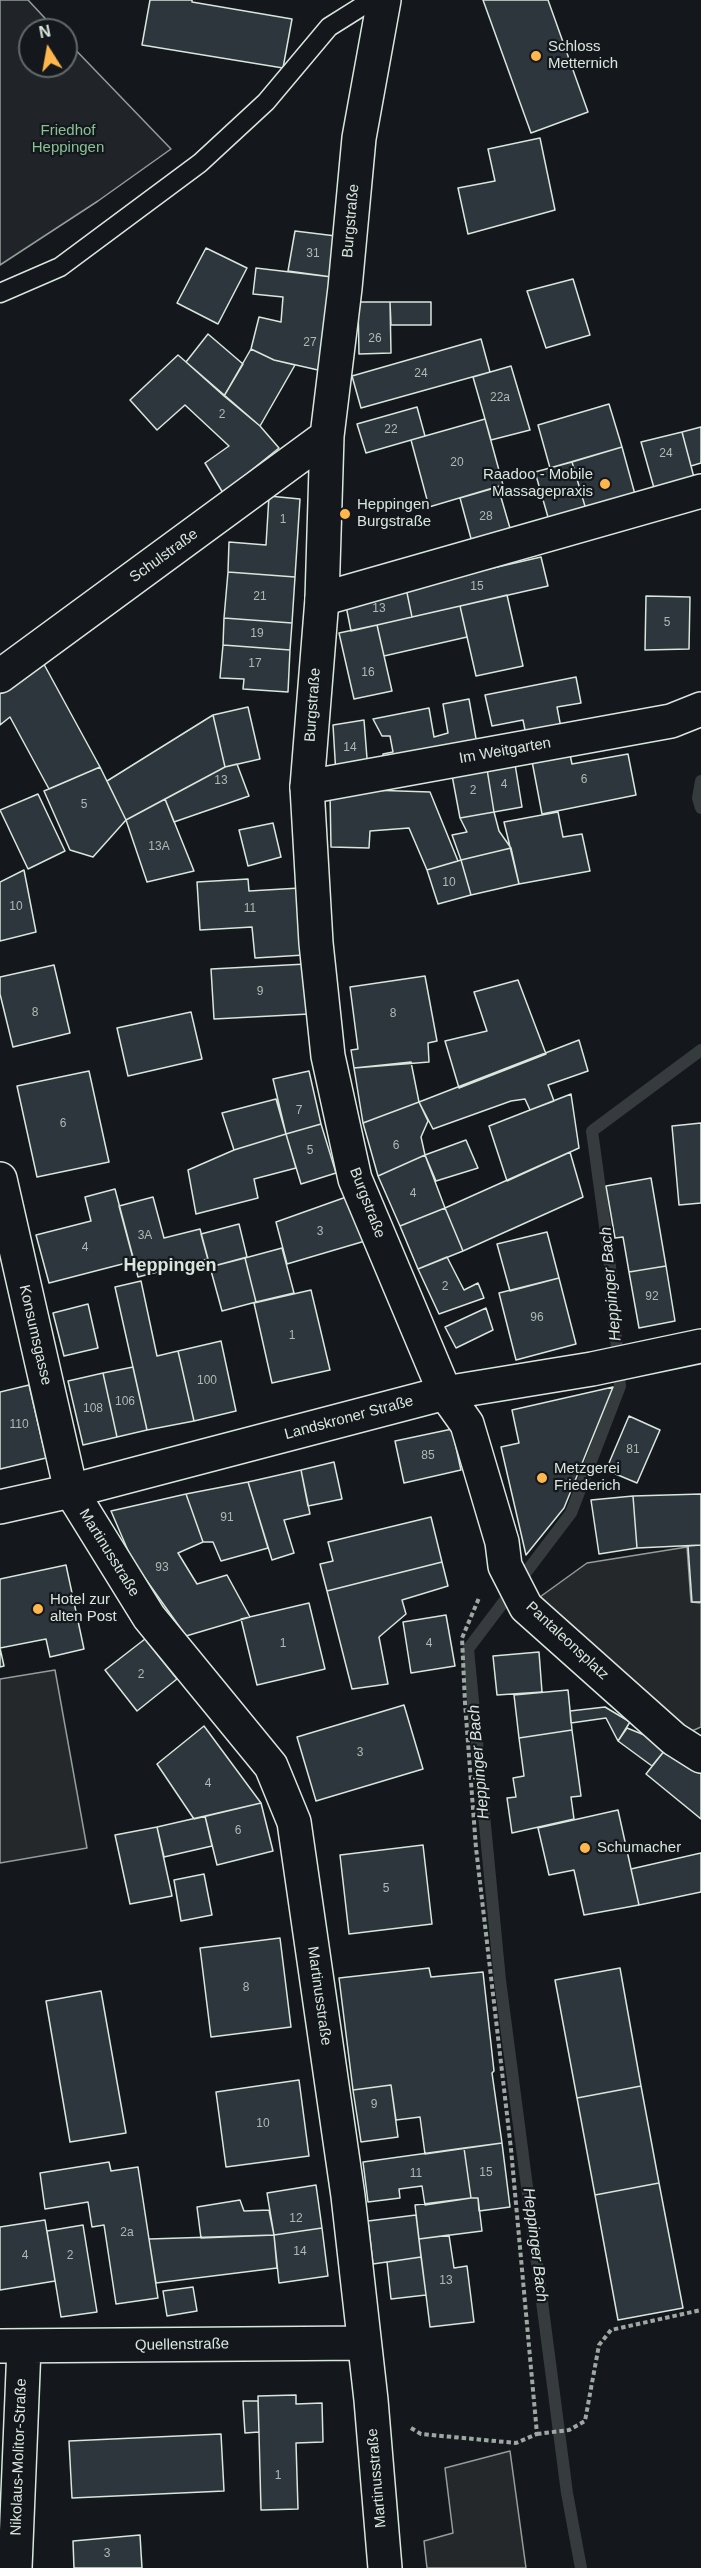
<!DOCTYPE html>
<meta charset="utf-8">
<style>
body{margin:0}
#map{position:relative;width:701px;height:2568px;overflow:hidden;background:#14181c;font-family:Helvetica,sans-serif}
canvas{display:block}
.north{position:absolute;left:18px;top:18px;width:60px;height:60px;box-sizing:border-box;background:#14181c;border:2px solid #626a69;border-radius:50%;rotate:349deg;font-size:16px;font-weight:700;line-height:24px;text-align:center;color:#d8e6dc}
.north::after{content:'';display:block;margin:auto;width:21px;height:27px;background:#ffb74d;clip-path:polygon(50% 0,100% 100%,50% 72%,0 100%)}
</style>
<div id="map">
<canvas width="701" height="2568"></canvas>
<div class="north">N</div>
</div>
<script>
const g = document.querySelector('canvas').getContext('2d');
g.lineJoin = 'round';
function paint(path, color) {
  g.fillStyle = color;
  g.fill(path, 'evenodd');
}
function stroke(path, color, width, dash) {
  g.strokeStyle = color;
  g.lineWidth = width;
  g.lineCap = dash ? 'butt' : 'round';
  g.setLineDash(dash || []);
  g.stroke(path);
}
function write(font, color, halo, rows, align = 'center') {
  g.font = font + ' Helvetica,sans-serif';
  g.lineWidth = 4.5;
  g.setLineDash([]);
  g.textBaseline = 'middle';
  g.strokeStyle = halo;
  g.fillStyle = color;
  for (const [text, x, y, turn = 0] of rows) {
    g.save();
    g.translate(x, y);
    g.rotate((+turn || 0) * Math.PI / 180);
    g.textAlign = isNaN(turn) ? turn : align;
    if (halo) g.strokeText(text, 0, 0);
    g.fillText(text, 0, 0);
    g.restore();
  }
}
const green = new Path2D(`
 M0,0H28L56,30H30V66H66V40L171,149L98,201L0,265Z`);
paint(green, '#202428');
stroke(green, '#939e99', 1.5);
const parking = new Path2D(`
 M687,1547L691,1602L701,1603V1727L674,1739L660,1738L514,1619L526,1607L587,1563Z
 M55,1670L87,1848L0,1863V1679Z
 M510,2451L526,2568H427L424,2541L453,2533L445,2468Z`);
paint(parking, '#24282b');
stroke(parking, '#939e99', 1.5);
stroke(new Path2D(`
 M701,781L698,798L701,808
 M581,2568L567,2493L500,1980L468,1649L571,1513L620,1386L609,1255L592,1131L701,1050`), '#363b3e', 12);
const building = new Path2D(`
 M150,0H192V2L292,19L283,68L142,45Z
 M483,0H548L588,112L531,133Z
 M540,138L555,210L468,234L458,188L495,181L488,149Z
 M295,231L336,236L332,277L288,271Z
 M206,248L247,268L218,324L177,303Z
 M256,268L332,277L318,370L274,360L251,349L259,317L281,322L283,297L253,294Z
 M573,279L590,335L546,348L527,291Z
 M358,302H390L391,353L359,354Z
 M390,302H431V325H391Z
 M208,334L243,364L224,396L186,362Z
 M481,339L490,372L361,408L352,376Z
 M251,349L274,360L295,365L260,426L224,396Z
 M178,355L260,426L279,448L223,493L205,463L229,446L185,405L157,430L130,400Z
 M511,366L530,430L491,440L473,377Z
 M609,404L622,447L550,468L538,425Z
 M417,407L425,436L366,453L357,424Z
 M485,419L503,485L429,507L411,440Z
 M701,427V463L691,466L682,432Z
 M682,432L696,485L656,495L641,442Z
 M622,447L636,498L587,513L572,462Z
 M572,462L587,513L550,524L535,472Z
 M498,487L512,535L473,546L460,498Z
 M269,496L300,499L295,577L228,572L229,542L266,545Z
 M541,557L548,586L412,617L406,588Z
 M228,572L295,577L292,623L224,618Z
 M406,588L412,617L351,631L345,601Z
 M507,595L523,666L476,676L460,606Z
 M646,596L690,597L689,649L645,650Z
 M460,606L467,637L384,656L377,625Z
 M224,618L292,623L290,650L223,645Z
 M377,625L392,691L354,699L339,633Z
 M223,645L290,650L288,692L243,689L244,679L220,678Z
 M40,657L100,767L49,789L10,717L0,725V692Z
 M576,677L581,703L557,707L562,733L527,740L523,720L492,726L485,695Z
 M469,699L478,750L382,766L383,754L393,752L390,736H382L373,719L429,708L434,737L448,733L443,704Z
 M248,707L260,759L225,767L213,715Z
 M213,715L225,767L126,820L107,781Z
 M364,720L368,771L336,775L333,725Z
 M569,750L572,764L628,754L636,795L542,814L531,756Z
 M514,758L522,807L494,812L486,763Z
 M486,763L494,812L460,818L451,770Z
 M237,764L249,796L174,822L165,799L225,767Z
 M100,767L126,820L93,857L70,850L44,791Z
 M370,790L430,792L458,861L427,870L409,828L370,831L369,848L331,847L330,793Z
 M38,794L65,851L28,869L0,810Z
 M165,799L194,871L147,882L126,820Z
 M494,812L499,831L511,848L461,860L452,835L467,832L460,818Z
 M558,812L563,837L582,834L590,871L519,884L504,822Z
 M273,823L281,857L248,866L239,830Z
 M511,848L519,884L471,895L461,860Z
 M461,860L471,895L438,904L427,870Z
 M24,870L36,932L0,941V882Z
 M248,879L249,891L300,888L304,955L255,958L252,927L200,930L197,882Z
 M306,964L309,1014L214,1019L211,969Z
 M54,965L70,1033L13,1047L0,994V977Z
 M425,976L437,1041L428,1043L429,1062L354,1068L351,1050L358,1049L350,987Z
 M518,980L546,1054L459,1088L445,1041L487,1031L474,992Z
 M191,1012L202,1059L128,1076L117,1028Z
 M579,1040L588,1071L548,1085L554,1101L530,1110L525,1099L511,1101L433,1129L419,1102Z
 M411,1062L419,1102L363,1123L354,1068Z
 M89,1071L109,1162L37,1177L17,1086Z
 M309,1071L321,1124L286,1134L273,1079Z
 M571,1094L579,1148L507,1181L489,1126Z
 M276,1099L286,1134L234,1150L222,1113Z
 M419,1102L428,1121L421,1137L425,1155L378,1176L363,1123Z
 M701,1123V1203L679,1205L672,1126Z
 M321,1124L336,1173L301,1184L286,1134Z
 M286,1134L296,1168L254,1179L258,1198L196,1214L188,1170L234,1150Z
 M466,1140L478,1168L436,1181L425,1155Z
 M570,1152L583,1197L463,1251L445,1208Z
 M425,1155L445,1208L400,1226L378,1176Z
 M651,1178L666,1266L629,1272L623,1237L615,1238L606,1186Z
 M115,1189L134,1261L49,1283L36,1235L91,1221L85,1197Z
 M349,1196L365,1241L287,1264L276,1222Z
 M153,1197L164,1238L200,1229L208,1259L138,1277L119,1206Z
 M445,1208L463,1251L418,1269L400,1226Z
 M239,1224L247,1257L210,1267L201,1234Z
 M547,1232L559,1278L510,1291L497,1244Z
 M282,1248L294,1293L256,1302L245,1258Z
 M447,1257L464,1290L478,1283L484,1298L439,1314L418,1269Z
 M245,1258L256,1302L222,1311L210,1267Z
 M666,1266L675,1321L639,1328L629,1272Z
 M559,1278L576,1344L516,1360L499,1293Z
 M141,1281L157,1356L178,1351L194,1421L147,1430L115,1287Z
 M311,1290L330,1370L272,1383L254,1303Z
 M88,1304L98,1348L64,1356L53,1313Z
 M486,1308L493,1330L456,1348L445,1327Z
 M221,1341L236,1411L194,1421L178,1351Z
 M133,1367L147,1430L117,1437L103,1373Z
 M103,1373L117,1437L83,1445L68,1381Z
 M29,1385L46,1458L0,1469V1392Z
 M613,1387L564,1508L526,1555L501,1447L519,1443L512,1410Z
 M629,1416L660,1430L637,1483L606,1470Z
 M452,1429L461,1470L404,1483L395,1441Z
 M334,1462L342,1499L308,1506L301,1470Z
 M301,1470L310,1514L284,1520L294,1553L272,1560L248,1482Z
 M248,1482L268,1548L221,1561L213,1542H203L186,1494Z
 M186,1494L203,1542L178,1553L197,1584L227,1575L250,1617L186,1636L132,1560L111,1511Z
 M701,1494V1545L637,1548L633,1496Z
 M633,1496L637,1548L599,1554L591,1500Z
 M431,1517L442,1562L327,1591L320,1564L333,1561L328,1542Z
 M701,1545V1602H692L688,1546Z
 M442,1562L448,1586L402,1600L406,1614L379,1637L388,1684L352,1689L327,1591Z
 M66,1565L84,1649L50,1657L46,1639L0,1648L4,1666L0,1667V1579Z
 M309,1603L325,1669L257,1685L241,1619Z
 M446,1615L455,1666L411,1673L403,1622Z
 M145,1639L177,1679L137,1711L105,1670Z
 M539,1652L542,1692L497,1695L493,1656Z
 M568,1690L572,1730L519,1738L514,1695Z
 M404,1705L423,1769L316,1801L297,1737Z
 M605,1707L630,1722L618,1741L606,1718L571,1723L570,1711Z
 M204,1726L261,1803L194,1819L157,1764Z
 M627,1728L669,1745L652,1766L618,1741Z
 M572,1730L581,1796L571,1797L574,1819L512,1833L507,1798L516,1797L513,1778L524,1776L519,1738Z
 M669,1745L701,1767V1819L646,1774Z
 M261,1803L273,1851L217,1865L205,1816Z
 M618,1810L639,1905L584,1915L574,1870L549,1875L538,1828Z
 M205,1816L212,1846L164,1857L157,1827Z
 M157,1827L172,1896L130,1904L115,1835Z
 M423,1845L432,1924L349,1934L340,1855Z
 M701,1853V1892L639,1905L631,1869Z
 M204,1874L212,1915L181,1921L174,1880Z
 M280,1938L291,2027L211,2037L200,1948Z
 M429,1968L431,1977L483,1972L494,2071L492,2073L502,2143L425,2154L420,2117L396,2120L391,2085L353,2090L339,1978Z
 M620,1968L641,2086L577,2098L555,1980Z
 M101,1991L126,2133L70,2142L46,2001Z
 M299,2080L309,2156L226,2167L216,2092Z
 M391,2085L398,2137L361,2142L353,2090Z
 M641,2086L659,2183L595,2195L577,2098Z
 M502,2143L510,2207L479,2211L478,2198H471L464,2148Z
 M464,2148L471,2198L425,2205L422,2186L399,2189L400,2198L368,2202L363,2162Z
 M109,2162L111,2171L138,2167L158,2298L116,2304L104,2225L92,2227L88,2202L45,2209L40,2173Z
 M659,2183L683,2308L618,2320L595,2195Z
 M316,2185L322,2228L274,2235L267,2193Z
 M471,2198H478L482,2231L419,2239L415,2205Z
 M240,2200L244,2211L269,2210L274,2235L201,2238L197,2207Z
 M416,2215L421,2257L373,2264L368,2221Z
 M45,2220L55,2281L0,2290V2227Z
 M83,2225L97,2312L61,2317L47,2231Z
 M322,2228L328,2276L279,2283L274,2235Z
 M274,2235L277,2268L156,2283L149,2239Z
 M449,2235L454,2268L467,2266L474,2322L430,2327L419,2239Z
 M421,2257L426,2295L391,2299L387,2262Z
 M193,2287L197,2311L167,2316L163,2291Z
 M296,2395V2404L322,2403L323,2442L296,2443L298,2509L261,2510L258,2396Z
 M243,2401H258L259,2432L245,2433Z
 M221,2434L224,2491L72,2498L69,2441Z
 M140,2535L142,2568H74L73,2541Z`);
paint(building, '#2c363c');
stroke(building, '#d8e6dc', 1.5);
const service = new Path2D(`
 M0,293L60,267L200,163L266,102L329,27L372,0`);
const minor = new Path2D(`
 M322,599L701,491
 M307,787L671,721L701,709
 M0,1179L71,1491L149,1617L271,1766L294,1822L348,2196L371,2400L385,2568
 M445,1393L467,1424L502,1542L505,1566L526,1607L674,1739L701,1756
 M0,2346L363,2343
 M15,2568L24,2347`);
const secondary = new Path2D(`
 M384,0L359,138L345,288L327,436L322,599L307,787L316,943L328,1056L355,1179L445,1393
 M0,676L327,436
 M0,1507L71,1491L445,1393L592,1369L701,1346`);
stroke(service, '#d8e6dc', 21);
stroke(minor, '#d8e6dc', 36);
stroke(secondary, '#d8e6dc', 36);
stroke(new Path2D(`
 M411,2428L421,2434L516,2443L537,2434L511,2149L476,1848L465,1703L462,1638L479,1598
 M537,2434L569,2430L585,2421L599,2345L611,2330L701,2310`), '#9da8a2', 4, [4.5, 3]);
stroke(service, '#14181c', 18);
stroke(minor, '#14181c', 33);
stroke(secondary, '#14181c', 33);
for (const [x, y, r, color] of [
 [536,56,6,"#ffb74d"],
 [605,484,6,"#ffb74d"],
 [345,514,6,"#ffb74d"],
 [542,1478,6,"#ffb74d"],
 [38,1609,6,"#ffb74d"],
 [585,1848,6,"#ffb74d"]
]) {
  const dot = new Path2D();
  dot.arc(x, y, r, 0, 2 * Math.PI);
  g.fillStyle = color;
  g.fill(dot);
  stroke(dot, '#14181c', 2);
}
write('12px', '#adbab4', null, [
 ["31",313,254],
 ["26",375,339],
 ["27",310,343],
 ["24",421,374],
 ["22a",500,398],
 ["2",222,415],
 ["22",391,430],
 ["24",666,454],
 ["20",457,463],
 ["28",486,517],
 ["1",283,520],
 ["15",477,587],
 ["21",260,597],
 ["13",379,609],
 ["5",667,623],
 ["19",257,634],
 ["17",255,664],
 ["16",368,673],
 ["14",350,748],
 ["6",584,780],
 ["13",221,781],
 ["4",504,785],
 ["2",473,791],
 ["5",84,805],
 ["13A",159,847],
 ["10",449,883],
 ["10",16,907],
 ["11",250,909],
 ["9",260,992],
 ["8",35,1013],
 ["8",393,1014],
 ["7",299,1111],
 ["6",63,1124],
 ["6",396,1146],
 ["5",310,1151],
 ["4",413,1194],
 ["3",320,1232],
 ["3A",145,1236],
 ["4",85,1248],
 ["2",445,1287],
 ["92",652,1297],
 ["96",537,1318],
 ["1",292,1336],
 ["100",207,1381],
 ["106",125,1402],
 ["108",93,1409],
 ["110",19,1425],
 ["81",633,1450],
 ["85",428,1456],
 ["91",227,1518],
 ["93",162,1568],
 ["1",283,1644],
 ["4",429,1644],
 ["2",141,1675],
 ["3",360,1753],
 ["4",208,1784],
 ["6",238,1831],
 ["5",386,1889],
 ["8",246,1988],
 ["9",374,2105],
 ["10",263,2124],
 ["15",486,2173],
 ["11",416,2174],
 ["12",296,2219],
 ["2a",127,2233],
 ["14",300,2252],
 ["4",25,2256],
 ["2",70,2256],
 ["13",446,2281],
 ["1",278,2476],
 ["3",107,2554]
]);
write('15px', '#d8e6dc', '#14181c', [
 ["Schloss",548,47],
 ["Metternich",548,64],
 ["Raadoo - Mobile",593,475,"right"],
 ["Massagepraxis",593,492,"right"],
 ["Heppingen",357,505],
 ["Burgstraße",357,522],
 ["Metzgerei",554,1469],
 ["Friederich",554,1486],
 ["Hotel zur",50,1600],
 ["alten Post",50,1617],
 ["Schumacher",597,1848]
], 'left');
write('15px', '#8ac095', '#14181c', [
 ["Friedhof",68,131],
 ["Heppingen",68,148]
]);
write('15px', '#d8e6dc', '#14181c', [
 ["Burgstraße",351,221,-85],
 ["Schulstraße",164,556,-36],
 ["Burgstraße",313,705,-86],
 ["Im Weitgarten",505,751,-10],
 ["Burgstraße",367,1203,69],
 ["Konsumsgasse",35,1335,77],
 ["Landskroner Straße",349,1418,-15],
 ["Martinusstraße",109,1553,58],
 ["Pantaleonsplatz",567,1641,43],
 ["Martinusstraße",319,1996,82],
 ["Quellenstraße",182,2345,-1],
 ["Nikolaus-Molitor-Straße",19,2457,-88],
 ["Martinusstraße",377,2478,-95]
]);
write('italic 16px', '#d8e6dc', '#14181c', [
 ["Heppinger Bach",611,1284,-95],
 ["Heppinger Bach",479,1762,-95],
 ["Heppinger Bach",535,2245,83]
]);
write('bold 18px', '#d8e6dc', '#14181c', [
 ["Heppingen",170,1266]
]);
</script>
